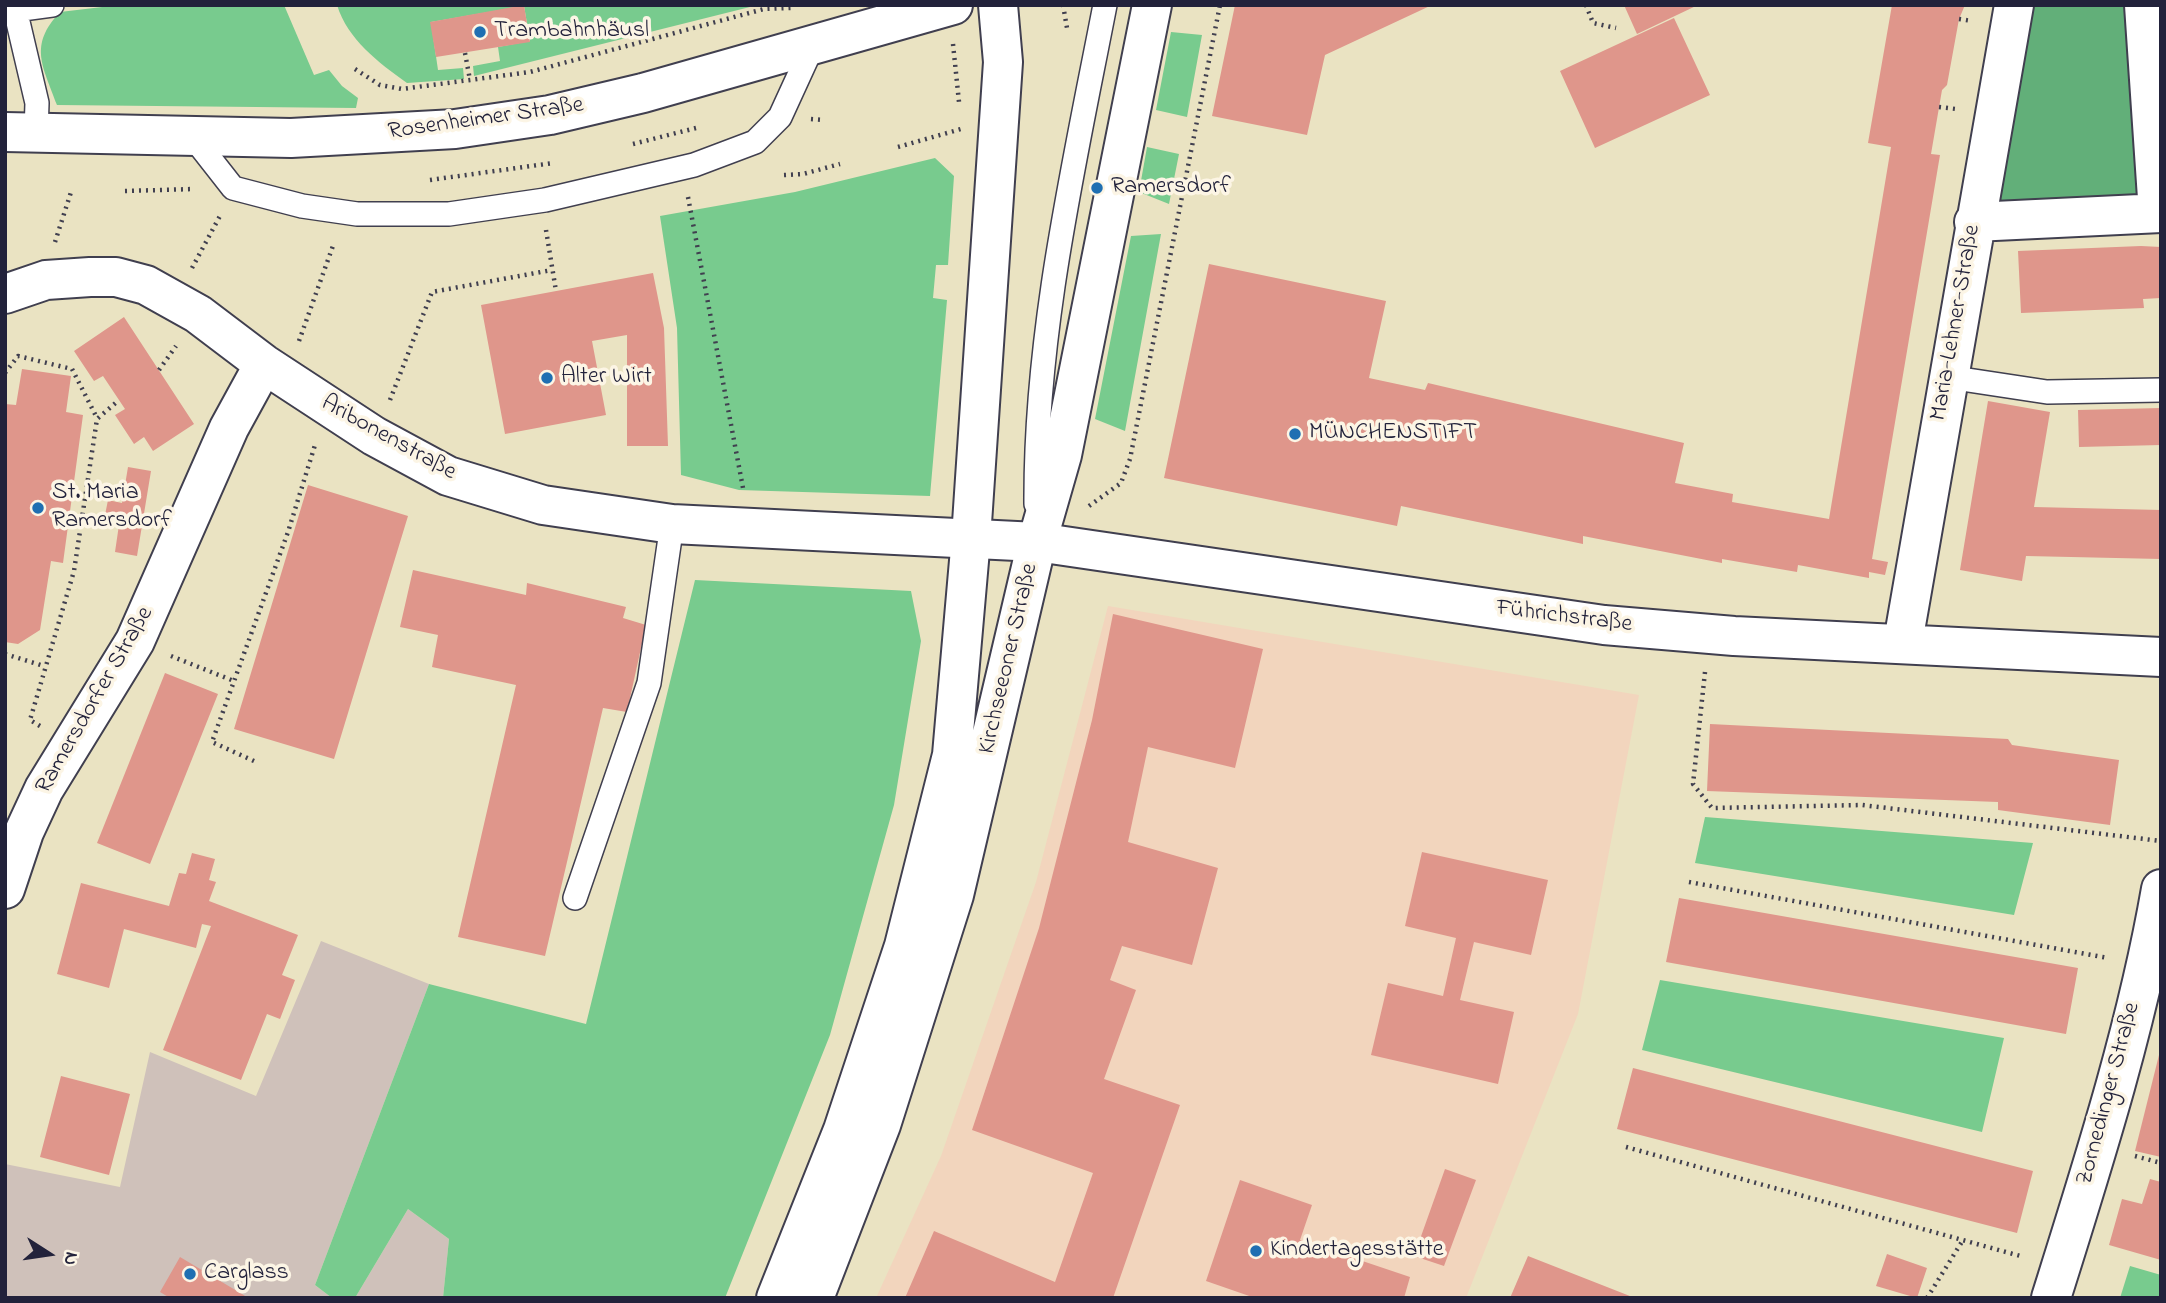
<!DOCTYPE html>
<meta charset="utf-8">
<style>
body{margin:0}
#map{position:relative;width:2166px;height:1303px;overflow:hidden;background:#eae3c2;font-family:"Indie Flower",sans-serif}
canvas{display:block}
.frame{position:absolute;inset:0;border:7px solid #22223b;pointer-events:none}
.north{position:absolute;left:14px;top:1219px;width:70px;height:70px;-webkit-text-stroke:5px #fcf5e5;paint-order:stroke;rotate:102deg;font-size:19px;font-weight:700;line-height:28px;text-align:center;color:#22223b}
.north::after{content:'';display:block;margin:auto;width:24px;height:32px;background:#22223b;clip-path:polygon(50% 0,100% 100%,50% 72%,0 100%)}
</style>
<div id="map">
<canvas width="2166" height="1303"></canvas>
<div class="frame"></div>
<div class="north">N</div>
</div>
<script>
const g = document.querySelector('canvas').getContext('2d');
g.lineJoin = 'round';
function paint(path, color) {
  g.fillStyle = color;
  g.fill(path, 'evenodd');
}
function stroke(path, color, width, dash) {
  g.strokeStyle = color;
  g.lineWidth = width;
  g.lineCap = dash ? 'butt' : 'round';
  g.setLineDash(dash || []);
  g.stroke(path);
}
function write(font, color, halo, rows, align = 'center') {
  g.font = font + ' "Indie Flower",sans-serif';
  g.lineWidth = 7;
  g.setLineDash([]);
  g.textBaseline = 'middle';
  g.strokeStyle = halo;
  g.fillStyle = color;
  for (const [text, x, y, turn = 0] of rows) {
    g.save();
    g.translate(x, y);
    g.rotate((+turn || 0) * Math.PI / 180);
    g.textAlign = isNaN(turn) ? turn : align;
    if (halo) g.strokeText(text, 0, 0);
    g.fillText(text, 0, 0);
    g.restore();
  }
}
paint(new Path2D(`
 M1108,606L1639,695L1578,1014L1466,1298H876L941,1156L1036,882Z`), '#f2d5bd');
paint(new Path2D(`
 M321,941L429,984L315,1285L332,1298H5V1164L120,1187L150,1052L256,1096Z
 M408,1209L449,1239L443,1298H355Z`), '#cfc1ba');
paint(new Path2D(`
 M119,5H284L314,75L329,70L342,86L358,98L356,108L57,105C43,66 28,46 60,12Z
 M337,5H758L474,76L473,66L500,61L498,47L530,41L524,6L431,22L438,70L463,68L464,79L407,83C378,62 348,40 337,5Z
 M1171,32L1202,35L1187,117L1156,110Z
 M1147,147L1179,154L1169,204L1139,192Z
 M935,158L954,176L948,265H936L933,298L947,300L930,496L739,490L681,475L677,328L660,216L795,192Z
 M1161,234L1125,431L1095,419L1131,236Z
 M695,580L911,591L921,641L894,805L830,1035L725,1298H443L449,1239L408,1209L355,1298H332L315,1285L429,984L586,1024Z
 M1705,817L2033,843L2014,915L1695,863Z
 M1660,980L2004,1038L1982,1132L1642,1050Z
 M2130,1266L2161,1275V1298H2120Z`), '#78cb8e');
paint(new Path2D(`
 M2027,5H2133L2146,199L1988,207Z`), '#62af79');
paint(new Path2D(`
 M524,5L530,42L436,57L430,22Z
 M1235,5H1432L1325,55L1307,135L1212,116Z
 M1624,5H1698L1637,34Z
 M1892,5H1965L1959,19L1947,85L1942,90L1931,154L1940,155L1872,559L1888,562L1885,575L1869,572V578L1798,565L1797,572L1722,559V563L1583,536V544L1401,506L1397,526L1164,478L1209,264L1386,301L1369,378L1425,390L1428,383L1684,443L1675,483L1733,494L1732,502L1829,519L1891,147L1868,143Z
 M1674,18L1710,95L1595,148L1560,71Z
 M2141,246L2161,247V298L2143,299L2144,308L2021,313L2018,251Z
 M653,273L664,328L668,446H627V335L592,341L606,415L505,434L481,305Z
 M124,317L194,424L153,451L144,437L134,444L115,415L125,409L103,376L94,381L74,351Z
 M22,369L71,376L66,412L83,415L63,563L51,561L40,630L18,644L5,642V404L16,405Z
 M1988,401L2050,412L2034,507L2161,510V559L2026,556L2022,581L1960,570Z
 M2161,408V445L2079,447L2078,410Z
 M128,467L151,471L137,556L115,552L120,518L105,515L108,500L122,503Z
 M308,485L408,516L334,759L234,729Z
 M413,570L526,595L527,583L626,607L623,618L646,625L627,712L603,708L545,956L458,937L516,685L432,667L438,635L400,627Z
 M1113,614L1263,649L1235,768L1148,747L1128,842L1218,868L1192,965L1122,946L1110,980L1136,990L1104,1079L1180,1105L1113,1298H905L934,1231L1055,1282L1093,1173L972,1130L1039,928L1092,720Z
 M165,673L218,694L150,864L97,843Z
 M1710,724L2008,739L2012,745L2119,760L2110,825L1998,810V802L1707,791Z
 M1422,852L1548,880L1531,955L1474,942L1460,1000L1514,1012L1498,1084L1371,1055L1388,983L1443,996L1456,938L1405,926Z
 M192,853L215,859L209,880L216,882L209,901L298,935L282,975L295,980L280,1019L267,1014L241,1080L163,1050L211,926L202,924L196,948L124,929L109,988L57,974L81,883L169,906L179,873L186,874Z
 M1679,898L2078,968L2066,1034L1666,962Z
 M2160,1051H2161V1157L2135,1151Z
 M1633,1068L2033,1171L2017,1233L1617,1129Z
 M61,1076L130,1094L109,1175L40,1157Z
 M1445,1169L1476,1180L1444,1266L1414,1256Z
 M2150,1179L2161,1182V1260L2109,1245L2122,1199L2142,1204Z
 M1240,1180L1312,1205L1300,1240L1410,1277L1404,1298H1255L1206,1281Z
 M1887,1254L1927,1268L1917,1298L1876,1286Z
 M1528,1256L1635,1298H1510Z
 M180,1257L242,1294L248,1298H170L160,1292Z`), '#df968b');
const service = new Path2D(`
 M14,5L37,103L36,133
 M15,10L52,5
 M193,137L233,188L302,206L357,214H449L545,200L694,165L755,142L780,117L813,45
 M1948,377L2047,392L2161,390
 M1036,504C1035,335 1073,170 1105,5
 M575,898L649,683L672,524`);
const minor = new Path2D(`
 M2144,5L2158,213
 M1974,222L2161,213
 M5,294L46,280L90,277H116L146,285L198,314L264,364L374,436L448,476L543,505L672,524L1037,542L1604,625L1734,636L2161,657
 M1903,642L2014,5
 M5,889L24,832L44,789L135,641L229,428L264,364
 M2051,1298C2093,1164 2137,1027 2161,889`);
const tertiary = new Path2D(`
 M776,1298L843,1130L904,946L952,755L971,538L1003,62L998,5
 M814,1298L881,1125L954,895L1037,542L1062,455L1152,5`);
const secondary = new Path2D(`
 M5,132L291,138L455,129L550,115L643,93L953,5`);
stroke(service, '#403f4f', 26);
stroke(minor, '#403f4f', 42);
stroke(tertiary, '#403f4f', 42);
stroke(secondary, '#403f4f', 42);
stroke(new Path2D(`
 M1063,5L1067,28
 M1586,5L1593,23L1616,28
 M1959,19L1972,21
 M953,44L959,102
 M465,53L470,80
 M355,69L380,85L402,89L530,72L764,9L791,8
 M1939,107L1956,109
 M811,119L824,120
 M633,144L696,128
 M898,147L961,129
 M784,175L803,174L840,164
 M430,180L553,163
 M125,191L194,189
 M688,197L743,488
 M546,230L556,291
 M55,242L72,189
 M192,268L221,214
 M299,341L334,243
 M159,370L176,346
 M5,373L18,356L72,369L97,418
 M390,400L432,292L552,270
 M1089,506L1121,483L1130,459L1220,5
 M5,654L44,666
 M171,656L234,681
 M1705,672L1693,784L1712,808L1862,805L2161,841
 M40,726L30,720L74,571L97,419L119,400
 M254,761L212,742L288,532L315,445
 M1689,882L2108,958
 M1626,1147L2024,1257
 M2135,1156L2161,1163
 M1927,1298L1963,1240`), '#403f4f', 4.5, [2, 5]);
stroke(service, '#fff', 23);
stroke(minor, '#fff', 38);
stroke(tertiary, '#fff', 38);
stroke(secondary, '#fff', 38);
for (const [x, y, r, color] of [
 [480,32,7,"#1f6fb2"],
 [1097,188,7,"#1f6fb2"],
 [547,378,7,"#1f6fb2"],
 [1295,434,7,"#1f6fb2"],
 [38,508,7,"#1f6fb2"],
 [1256,1251,7,"#1f6fb2"],
 [190,1274,7,"#1f6fb2"]
]) {
  const dot = new Path2D();
  dot.arc(x, y, r, 0, 2 * Math.PI);
  g.fillStyle = color;
  g.fill(dot);
  stroke(dot, '#fcf5e5', 2.5);
}
write('24px', '#22223b', '#fcf5e5', [
 ["Trambahnhäusl",494,32],
 ["Ramersdorf",1111,188],
 ["Alter Wirt",561,378],
 ["MÜNCHENSTIFT",1309,434],
 ["St. Maria",52,494],
 ["Ramersdorf",52,522],
 ["Kindertagesstätte",1270,1251],
 ["Carglass",204,1274]
], 'left');
write('24px', '#22223b', '#fcf5e5', [
 ["Rosenheimer Straße",486,120,-8],
 ["Maria-Lehner-Straße",1957,323,-80],
 ["Aribonenstraße",388,439,29],
 ["Führichstraße",1564,618,7],
 ["Kirchseeoner Straße",1010,659,-77],
 ["Ramersdorfer Straße",96,701,-60],
 ["Zornedinger Straße",2110,1094,-75]
]);
</script>
